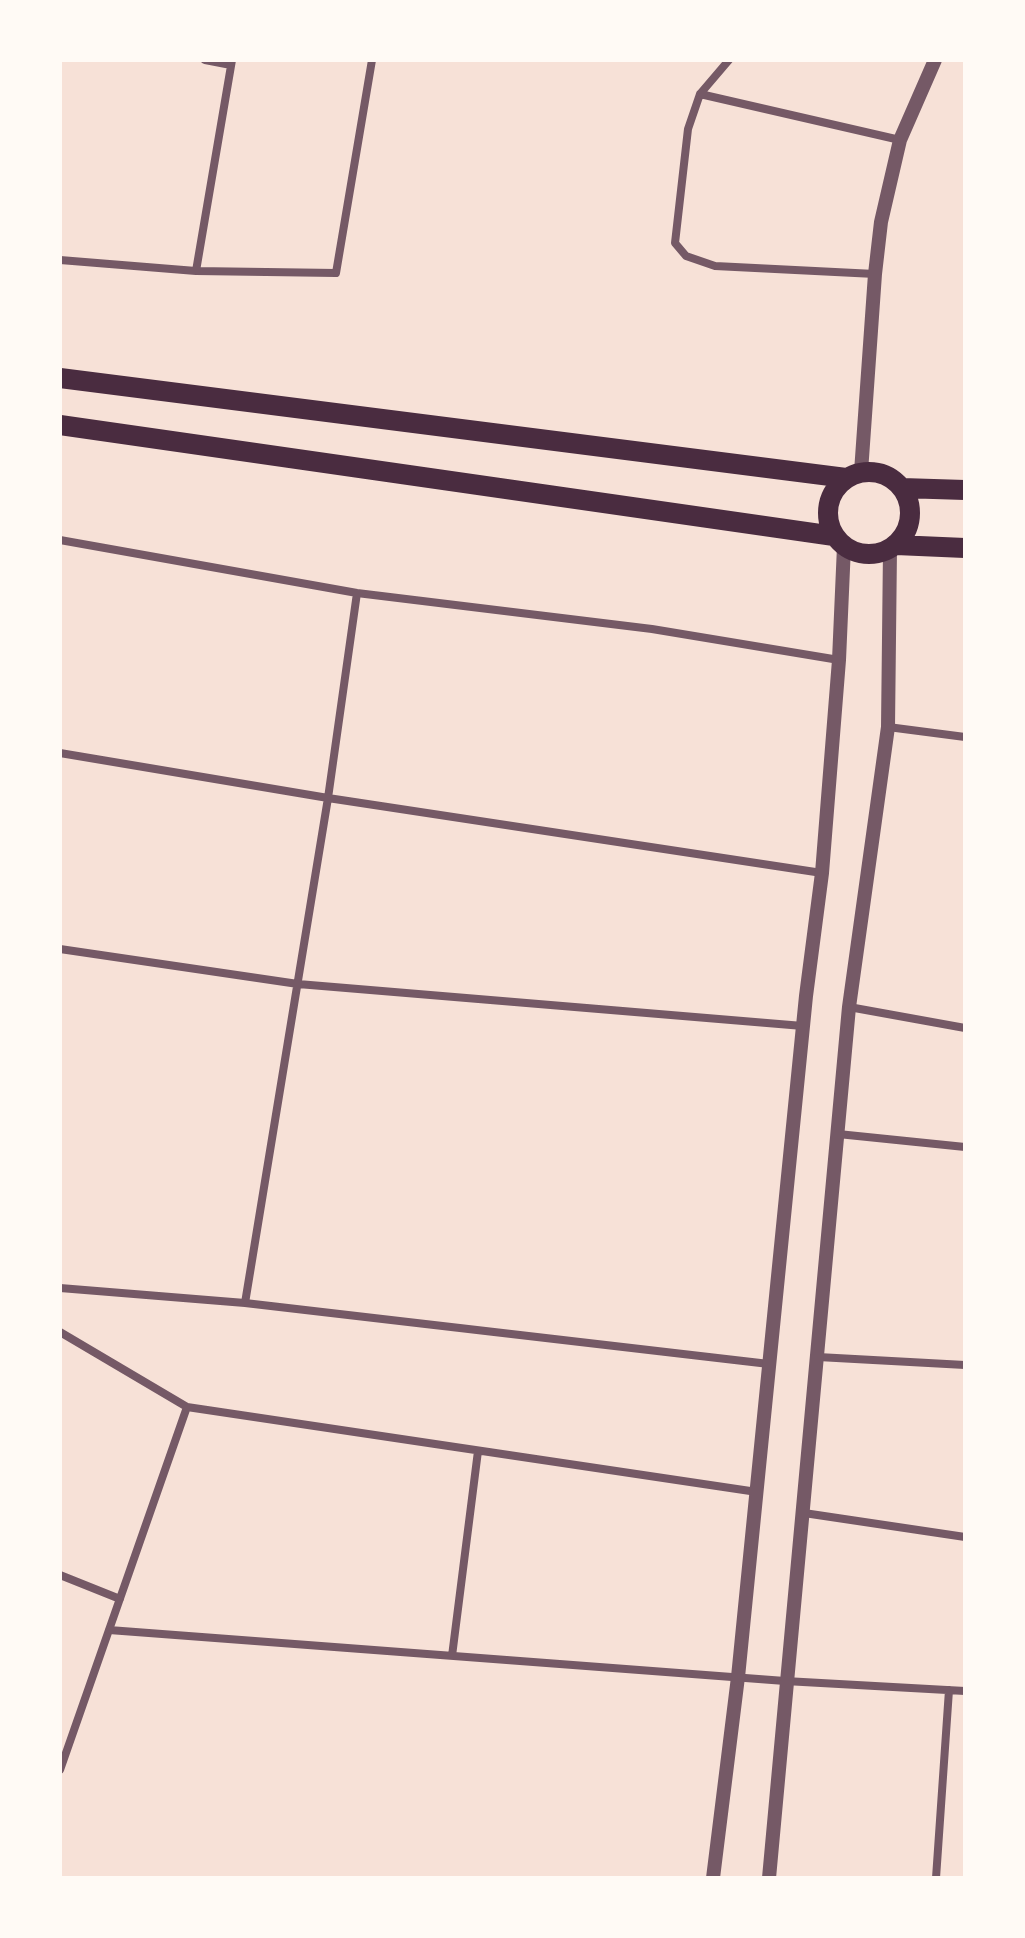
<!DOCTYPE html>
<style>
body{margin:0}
#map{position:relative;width:1025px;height:1938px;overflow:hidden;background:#f7e1d7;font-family:Roboto,sans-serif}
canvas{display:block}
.frame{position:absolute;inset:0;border:62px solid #fffaf5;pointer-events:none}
</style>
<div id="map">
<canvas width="1025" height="1938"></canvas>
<div class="frame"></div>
</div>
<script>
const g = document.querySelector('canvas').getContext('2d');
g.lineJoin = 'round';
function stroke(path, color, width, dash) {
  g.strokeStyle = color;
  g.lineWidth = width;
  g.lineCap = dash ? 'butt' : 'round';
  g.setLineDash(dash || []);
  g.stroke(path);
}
stroke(new Path2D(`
 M205,60L231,65
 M729,60L700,94L688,129L675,243L686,256L715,266L875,274
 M700,94L900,140
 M60,260L196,271L336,273L372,60
 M196,271L232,60
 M60,540L357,593L652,629L839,660
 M888,727L965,737
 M60,753L328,798L822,873
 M60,949L298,984L803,1026
 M849,1007L965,1028
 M838,1134L965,1147
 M60,1288L245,1303L769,1364
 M245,1303L328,798L357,593
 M60,1332L187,1407L757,1492
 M818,1357L965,1365
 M804,1513L965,1537
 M60,1575L120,1599
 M109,1630L785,1681L965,1691
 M452,1656L478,1451
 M60,1770L187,1407
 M936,1878L949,1690`), '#755966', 8);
stroke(new Path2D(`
 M861,472L875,274L881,222L900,140L935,60
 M713,1878L738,1677L806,996L822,873L839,660L844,546
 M769,1878L849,1007L888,727L890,549`), '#755966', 14);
stroke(new Path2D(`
 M60,378L846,478
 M60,425L834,536
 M828 513a41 41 0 1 1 82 0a41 41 0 1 1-82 0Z
 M902,488L965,490
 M896,545L965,548`), '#4a2c40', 20);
</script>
